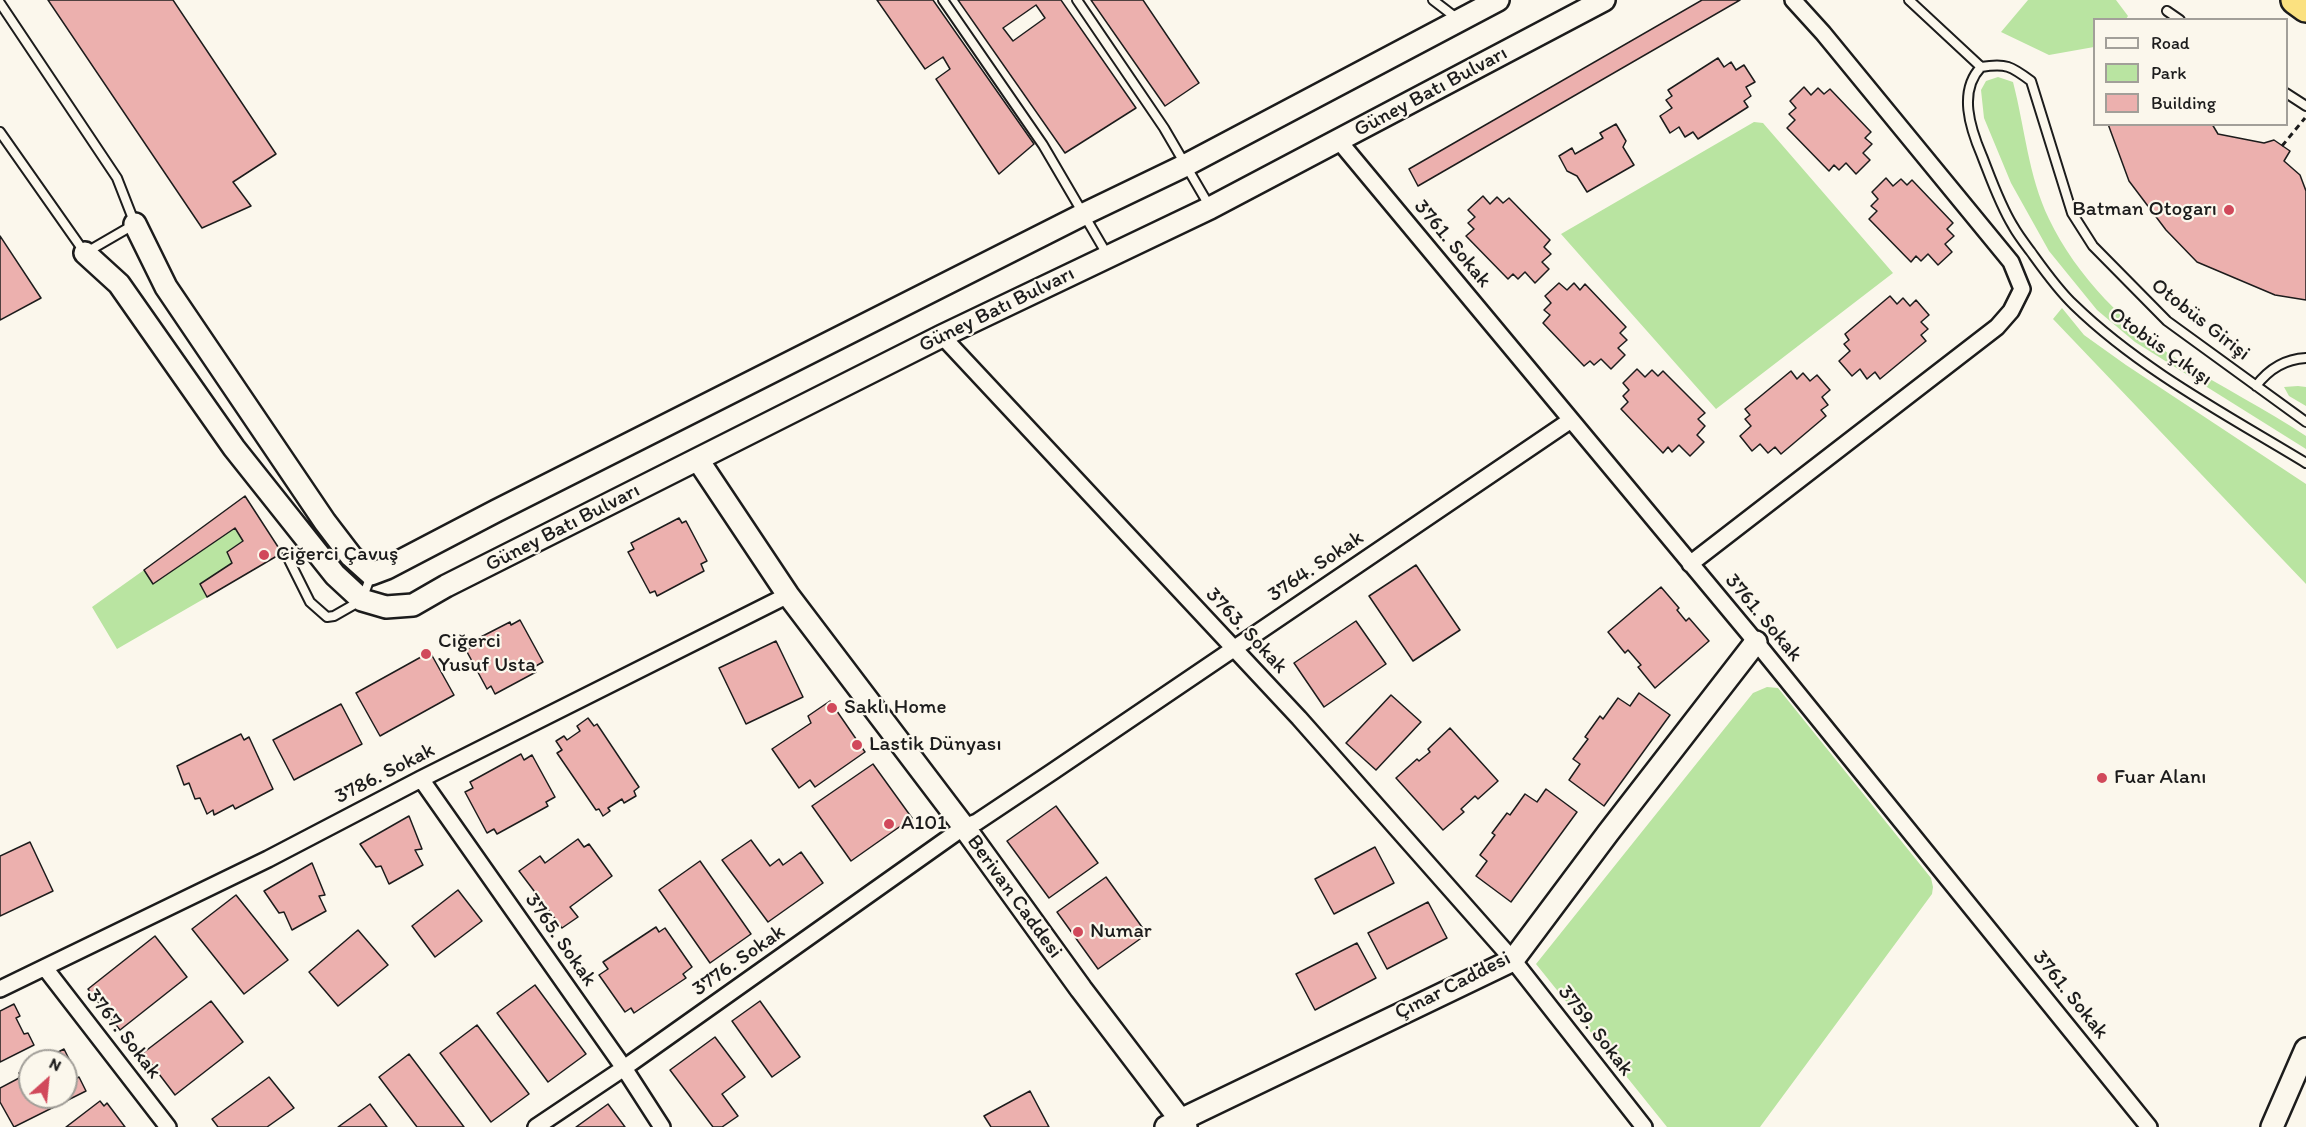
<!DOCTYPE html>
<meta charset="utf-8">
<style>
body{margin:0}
#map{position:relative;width:2306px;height:1127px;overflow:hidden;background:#fbf7ec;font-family:Itim,sans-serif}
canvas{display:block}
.legend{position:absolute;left:2093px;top:18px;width:195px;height:108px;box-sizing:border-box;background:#fbf7ec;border:2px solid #a29f99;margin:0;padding:8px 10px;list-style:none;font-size:18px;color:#1c1c1c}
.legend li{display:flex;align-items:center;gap:12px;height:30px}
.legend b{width:30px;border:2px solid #a29f99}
.north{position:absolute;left:18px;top:1049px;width:60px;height:60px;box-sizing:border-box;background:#fbf7ec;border:2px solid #a29f99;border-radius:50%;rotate:27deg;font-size:16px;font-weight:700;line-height:24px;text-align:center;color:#1c1c1c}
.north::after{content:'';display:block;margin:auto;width:21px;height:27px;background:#d1495b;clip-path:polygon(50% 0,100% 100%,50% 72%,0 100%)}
</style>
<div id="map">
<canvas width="2306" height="1127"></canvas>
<ul class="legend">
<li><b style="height:8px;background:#fbf7ec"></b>Road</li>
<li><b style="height:16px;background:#b9e4a1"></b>Park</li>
<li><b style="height:16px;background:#ecb0ae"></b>Building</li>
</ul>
<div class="north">N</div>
</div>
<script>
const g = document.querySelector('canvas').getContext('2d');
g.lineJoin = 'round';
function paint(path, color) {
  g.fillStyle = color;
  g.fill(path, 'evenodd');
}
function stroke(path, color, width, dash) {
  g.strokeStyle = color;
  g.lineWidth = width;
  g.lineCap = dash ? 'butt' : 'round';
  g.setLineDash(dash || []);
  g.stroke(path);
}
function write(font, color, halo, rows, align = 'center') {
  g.font = font + ' Itim,sans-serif';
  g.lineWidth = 4.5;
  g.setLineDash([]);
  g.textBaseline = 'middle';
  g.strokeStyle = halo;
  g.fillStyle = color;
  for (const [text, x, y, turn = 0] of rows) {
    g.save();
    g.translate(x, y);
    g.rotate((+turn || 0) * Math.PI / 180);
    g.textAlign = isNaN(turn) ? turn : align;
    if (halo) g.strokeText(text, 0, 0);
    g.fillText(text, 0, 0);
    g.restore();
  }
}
paint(new Path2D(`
 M2028,0H2116L2128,16L2126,19L2094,20V47L2049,55L2001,32Z
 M1998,77L2013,82C2025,128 2028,175 2049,219C2076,276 2127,327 2180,361C2222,387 2265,409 2306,436V449L2135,342L2097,310L2049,251L2011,183L1984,118L1981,90L1986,81Z
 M1754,122L1763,123L1893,273L1716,409L1561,234Z
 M2062,308L2084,335L2126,365L2306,484V584L2053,319Z
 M2298,386L2306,387V406L2289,396L2284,387Z
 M235,528L243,541L227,552L232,563L207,597L117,649L92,607L144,570L153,584Z
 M1767,687L1778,688L1931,878L1933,887L1932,894L1760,1127H1667L1536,964L1753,693Z`), '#b9e4a1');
const building = new Path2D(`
 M48,0H173L276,154L233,182L251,206L202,228Z
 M877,0H933L1034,144L999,174L936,79L950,69L943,57L925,69Z
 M958,0H1061L1136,108L1065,153ZM1036,5L1045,18L1013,41L1003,28Z
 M1091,0H1143L1199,83L1165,106Z
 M1702,0H1740L1418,186L1409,169Z
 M1718,58L1724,67L1731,62L1736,70L1744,65L1755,82L1746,87L1751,96L1744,101L1748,107L1698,139L1693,132L1685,137L1679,127L1670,133L1660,116L1672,108L1666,100L1672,96L1668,90Z
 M1804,87L1811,95L1818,88L1824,94L1830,89L1871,132L1865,138L1872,144L1863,153L1870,160L1856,174L1846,163L1839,170L1834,165L1829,171L1787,128L1795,120L1789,114L1796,108L1790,101Z
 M1616,124L1626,141L1623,147L1634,165L1587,192L1577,176L1567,171L1559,156L1572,148L1575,154L1603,138L1600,133Z
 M2108,124H2212L2218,134L2264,143L2274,140L2290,151L2284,161L2300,175L2306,191V300L2275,295L2197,262L2166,230L2129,181Z
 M1886,178L1893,186L1901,179L1907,185L1912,180L1953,223L1947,229L1954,236L1945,244L1952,252L1938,265L1928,254L1921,261L1916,256L1911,262L1869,219L1877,211L1871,206L1878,199L1872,192Z
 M1483,196L1490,204L1497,197L1503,203L1509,198L1550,240L1544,247L1551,254L1542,262L1549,269L1535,283L1525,272L1518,279L1513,274L1508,279L1466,236L1474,229L1468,223L1475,217L1468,210Z
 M0,236L41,298L0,320Z
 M1559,283L1567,290L1574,283L1580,290L1585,284L1626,327L1620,333L1627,340L1618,348L1625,355L1611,369L1601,359L1594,365L1590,361L1584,366L1543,323L1550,315L1544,310L1551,303L1545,296Z
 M1890,296L1897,304L1903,298L1910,306L1916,300L1929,315L1921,322L1928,329L1921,335L1926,341L1880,379L1875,372L1867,379L1860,369L1852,376L1839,361L1850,351L1844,344L1849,340L1845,334Z
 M1637,369L1645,377L1652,370L1658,376L1663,371L1705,413L1698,419L1705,426L1697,435L1704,442L1690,456L1679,445L1672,452L1668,447L1663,453L1621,409L1628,402L1623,396L1629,390L1623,383Z
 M1791,371L1797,379L1803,373L1810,381L1817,375L1830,390L1822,397L1828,405L1821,410L1826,416L1781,454L1775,447L1768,453L1760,444L1752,451L1740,436L1751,426L1745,419L1750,415L1745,409Z
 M245,496L282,553L207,597L200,584L232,563L227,552L243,541L235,528L153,584L144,570Z
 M679,518L682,523L686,521L707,561L701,564L704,571L657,596L655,591L650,593L628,552L634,549L631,543Z
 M1416,565L1460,630L1413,661L1369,596Z
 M1661,587L1679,608L1677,610L1686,621L1689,618L1709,641L1655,688L1638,667L1641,665L1628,650L1625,653L1608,632Z
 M520,620L543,662L534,667L536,672L495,694L491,686L487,689L466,650L475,645L473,641L510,622L511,625Z
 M1356,621L1386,664L1324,707L1294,663Z
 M776,641L803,697L746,724L719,668Z
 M430,652L454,695L380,736L356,693Z
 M1639,693L1670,715L1604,806L1569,780L1580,764L1573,759L1588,739L1585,737L1600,716L1603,719L1618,698L1630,706Z
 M1391,695L1421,722L1376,770L1346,743Z
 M830,701L865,752L815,787L810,780L799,788L772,749L811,723L808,716Z
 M341,704L362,744L294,780L273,740Z
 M588,718L594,726L597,724L639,787L634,791L636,796L624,803L622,799L608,808L610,811L603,816L599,809L596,810L557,753L562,750L556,741L564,736L567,740L580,731L577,726Z
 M1450,728L1498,781L1478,799L1475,796L1461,809L1464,812L1443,830L1396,778L1417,759L1419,761L1430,752L1428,749Z
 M241,734L244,740L249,737L273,789L235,809L233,805L214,815L213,810L207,814L200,798L195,799L189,783L184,785L177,766Z
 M521,754L524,760L532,755L555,797L546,802L548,806L497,834L494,829L487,833L465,792L473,788L470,782Z
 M873,764L912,818L851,861L812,806Z
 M1546,789L1577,812L1511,902L1476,876L1487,861L1480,855L1495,835L1492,833L1507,813L1510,815L1525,794L1537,802Z
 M1056,806L1098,863L1049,898L1007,841Z
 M409,816L422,849L415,850L423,865L389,884L381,866L376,867L360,844Z
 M578,839L584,847L589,844L612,876L570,907L578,917L562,928L519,871L540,856L545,863Z
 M751,840L770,866L779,859L783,865L801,852L823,883L768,922L722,860Z
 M30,842L53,891L0,916V856Z
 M1375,847L1394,883L1334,914L1315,879Z
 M700,861L751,934L710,963L659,890Z
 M312,863L325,895L319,896L326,911L292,930L284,912L279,913L264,891Z
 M1106,877L1147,934L1098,969L1057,912Z
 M458,890L482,921L435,957L412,926Z
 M236,895L288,960L244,994L192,929Z
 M1428,902L1447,938L1387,969L1368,933Z
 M656,927L659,932L665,928L692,967L683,974L686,978L634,1013L631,1008L625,1012L599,975L608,969L603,962Z
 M358,930L388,965L338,1006L309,972Z
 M155,936L187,977L120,1030L88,989Z
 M1357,943L1376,978L1315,1010L1296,974Z
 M535,985L586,1054L548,1082L497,1013Z
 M211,1001L243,1042L175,1095L143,1053Z
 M760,1001L800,1057L772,1077L732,1021Z
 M14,1004L20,1016L16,1018L24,1034L28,1033L34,1045L0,1062V1011Z
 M477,1025L529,1094L491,1122L440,1053Z
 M715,1037L745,1077L722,1094L738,1116L722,1127H713L670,1070Z
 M64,1049L70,1061L67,1063L75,1079L79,1077L86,1091L14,1127L0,1102V1088L21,1077L19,1073L30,1067V1097H66V1061H41Z
 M409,1054L464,1127H417L379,1077Z
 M269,1077L294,1108L267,1127H218L212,1119Z
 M1030,1091L1049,1127H991L984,1116Z
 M100,1101L104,1106L107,1103L125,1127H66Z
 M370,1104L387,1127H338Z
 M608,1104L625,1127H576Z`);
paint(building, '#ecb0ae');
stroke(building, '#1c1c1c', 1.5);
const lane = new Path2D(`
 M943,0L1043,145L1108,256
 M1077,0L1164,128L1210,207
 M1433,0L1459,20
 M1909,0L1981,67
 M0,3L117,178L135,224L85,253L0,132
 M2167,11L2180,20
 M1981,67C1958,91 1970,128 1982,156C1991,179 2000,205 2013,226C2018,235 2025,244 2031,252C2044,270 2058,290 2074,305C2141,370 2227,415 2306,463
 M1981,67C2006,63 2011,66 2031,81L2072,213L2093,246L2167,321L2306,422
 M2286,93L2306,106
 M2256,386C2268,370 2285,359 2306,358
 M288,558L310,602L327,617L334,616L362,600L371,575`);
const street = new Path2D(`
 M1339,141L1756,642L2149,1127
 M942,336L1299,718L1513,960L1644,1127
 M1690,564L1997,327L2011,311L2022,289L2011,262L1823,33L1793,0
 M421,779L624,1068L662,1127
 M45,968L168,1127
 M0,989L268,859L421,779L788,595
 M536,1127L624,1068L964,827L977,822L1052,772L1571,420`);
const secondary = new Path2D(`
 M135,224L166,287L325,522L351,556L371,574L387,568L496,511L1084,214L1186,165L1498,0
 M85,253L119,284L234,448L335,575L362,600L386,607L413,605L446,586L942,336L1210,208L1604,0
 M698,460L788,595L964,827L1081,989L1186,1127
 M1166,1127L1513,960L1608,833L1756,642
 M2272,1127L2306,1049`);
const highway = new Path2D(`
 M2295,0L2306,8`);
stroke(lane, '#1c1c1c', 12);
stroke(street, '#1c1c1c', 20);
stroke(secondary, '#1c1c1c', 26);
stroke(highway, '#1c1c1c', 32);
stroke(new Path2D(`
 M2282,146L2305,118`), '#1c1c1c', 3, [6, 4.5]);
stroke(lane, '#fbf7ec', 8);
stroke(street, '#fbf7ec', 15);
stroke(secondary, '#fbf7ec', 21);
stroke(highway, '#fbe180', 27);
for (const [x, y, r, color] of [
 [2229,210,6,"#d1495b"],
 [264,555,6,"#d1495b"],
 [426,654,6,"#d1495b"],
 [832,708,6,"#d1495b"],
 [857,745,6,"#d1495b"],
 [2102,778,6,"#d1495b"],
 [889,824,6,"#d1495b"],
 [1078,932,6,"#d1495b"]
]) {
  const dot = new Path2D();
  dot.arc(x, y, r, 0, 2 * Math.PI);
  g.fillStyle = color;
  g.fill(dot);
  stroke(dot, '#fbf7ec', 2);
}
write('21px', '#1c1c1c', '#fbf7ec', [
 ["Güney Batı Bulvarı",1431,92,-28],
 ["3761. Sokak",1452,244,50],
 ["Güney Batı Bulvarı",997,310,-26],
 ["Otobüs Girişi",2200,320,38],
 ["Otobüs Çıkışı",2160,347,35],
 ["Güney Batı Bulvarı",563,528,-27],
 ["3764. Sokak",1316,567,-34],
 ["3761. Sokak",1763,618,50],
 ["3763. Sokak",1246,631,47],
 ["3786. Sokak",385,774,-27],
 ["Berivan Caddesi",1014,897,54],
 ["3765. Sokak",560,940,55],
 ["3776. Sokak",739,961,-35],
 ["Çınar Caddesi",1453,986,-27],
 ["3761. Sokak",2070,995,51],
 ["3759. Sokak",1595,1031,52],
 ["3767. Sokak",123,1034,52]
]);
write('21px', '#1c1c1c', '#fbf7ec', [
 ["Batman Otogarı",2217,210,"right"],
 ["Ciğerci Çavuş",276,555],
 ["Ciğerci",438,642],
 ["Yusuf Usta",438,666],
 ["Saklı Home",844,708],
 ["Lastik Dünyası",869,745],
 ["Fuar Alanı",2114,778],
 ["A101",901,824],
 ["Numar",1090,932]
], 'left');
</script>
